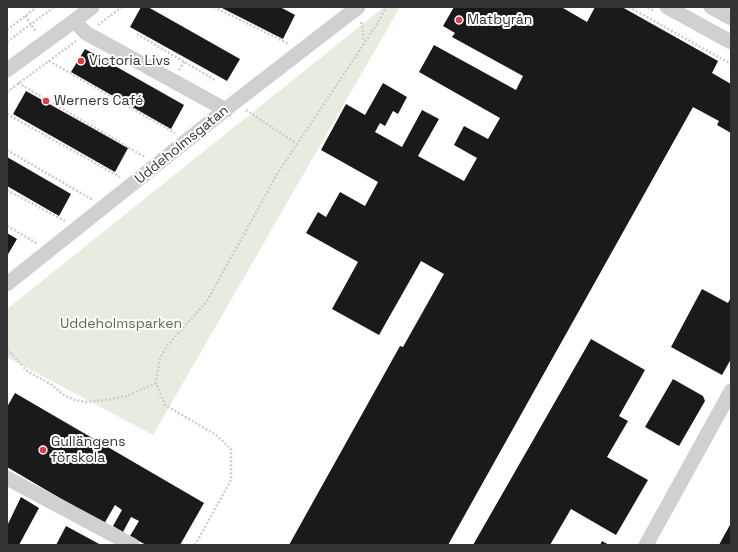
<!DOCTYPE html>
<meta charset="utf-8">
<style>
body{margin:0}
#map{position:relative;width:738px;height:552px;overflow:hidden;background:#fff;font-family:"Space Grotesk",sans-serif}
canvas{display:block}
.frame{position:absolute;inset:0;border:8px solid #333;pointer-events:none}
</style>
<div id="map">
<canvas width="738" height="552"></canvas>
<div class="frame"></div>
</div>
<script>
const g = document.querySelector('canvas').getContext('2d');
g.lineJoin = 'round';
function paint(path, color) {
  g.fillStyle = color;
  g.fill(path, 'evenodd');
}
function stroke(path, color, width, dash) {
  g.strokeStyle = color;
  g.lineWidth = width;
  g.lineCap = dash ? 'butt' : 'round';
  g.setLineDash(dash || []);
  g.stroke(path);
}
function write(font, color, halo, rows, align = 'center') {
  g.font = font + ' "Space Grotesk",sans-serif';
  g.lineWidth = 4;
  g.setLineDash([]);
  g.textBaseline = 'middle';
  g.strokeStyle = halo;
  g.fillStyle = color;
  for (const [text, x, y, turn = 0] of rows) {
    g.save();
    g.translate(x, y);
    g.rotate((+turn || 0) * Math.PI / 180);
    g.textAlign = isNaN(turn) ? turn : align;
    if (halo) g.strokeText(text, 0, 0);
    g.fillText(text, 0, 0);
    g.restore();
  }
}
paint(new Path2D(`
 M384,7H400L153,435L7,357V309Z`), '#e6ecdf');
paint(new Path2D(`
 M141,7H148L240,59L227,81L130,27Z
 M220,7H280L295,15L283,39Z
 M454,7H563V8L587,22L595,7H622L718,61L712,73L731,84V133L717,125L719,121L693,107L448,545H289L400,346L403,347L444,274L421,261L379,335L332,309L358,262L306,233L318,212L326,217L340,192L365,206L378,182L321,150L346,104L365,115L383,83L407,97L398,114L393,111L385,126L380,123L375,132L402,147L422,110L439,119L418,156L464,181L477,158L454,145L464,126L488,139L500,118L419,72L434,45L516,90L523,76L452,37L455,33L443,26Z
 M85,49L184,105L171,129L71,72Z
 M26,91L128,148L115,172L13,114Z
 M7,157L71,194L59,216L7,186Z
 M7,233L17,239L7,256Z
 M702,289L728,303L731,297V359L722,375L671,347Z
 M591,339L645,370L619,416L628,421L607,457L648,480L616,535L571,509L550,545H473Z
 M673,379L703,396L705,401L679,446L645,427Z
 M15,393L204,503L180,545H146L130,536L139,521L131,517L123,532L113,526L122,510L115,505L104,524L7,467V407Z
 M21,497L39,508L19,545H7V526Z
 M731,523V545H719L720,543Z
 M66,526L101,545H56Z
 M602,541L609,545H600Z`), '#1a1a1a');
stroke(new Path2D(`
 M214,7L289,44
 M629,7L731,64
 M648,7L654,11
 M25,16L36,32
 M361,22L363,30V42
 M98,25L122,7
 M7,30L37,7
 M137,34L215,80
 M7,42L54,7
 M49,61L175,133
 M179,70L184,62
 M18,83L145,157
 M7,92L76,41
 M246,110L297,144
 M7,114L120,177
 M7,150L93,200
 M7,190L65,221
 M7,226L38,244
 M7,350L12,354L27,371L52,385L65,396L75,400L87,402L105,400L127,396L156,383
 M195,545L231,480V449L216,435L165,405L156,383L160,358L167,346L207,301L279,171L350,65L380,19L386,7`), '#cdcdcd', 2.5, [2, 2]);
stroke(new Path2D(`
 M667,7L731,42
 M711,7L731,18
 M74,21L86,33L226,110
 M7,70L74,21L92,7
 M7,284L235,102L358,7
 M7,478L132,545
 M646,545L731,391`), '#d0d0d0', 15);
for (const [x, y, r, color] of [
 [459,20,4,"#e63946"],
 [81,61,4,"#e63946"],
 [46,101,4,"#e63946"],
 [43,450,4,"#e63946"]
]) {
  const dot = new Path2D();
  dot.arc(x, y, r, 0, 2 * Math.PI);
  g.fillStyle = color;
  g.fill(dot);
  stroke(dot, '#fff', 1.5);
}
write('14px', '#333', '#fff', [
 ["Matbyrån",467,20],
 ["Victoria Livs",89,61],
 ["Werners Café",54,101],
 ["Gullängens",51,442],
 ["förskola",51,458]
], 'left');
write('14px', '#333', '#fff', [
 ["Uddeholmsgatan",182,145,-39]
]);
write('14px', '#56703f', '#fff', [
 ["Uddeholmsparken",121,324]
]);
</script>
